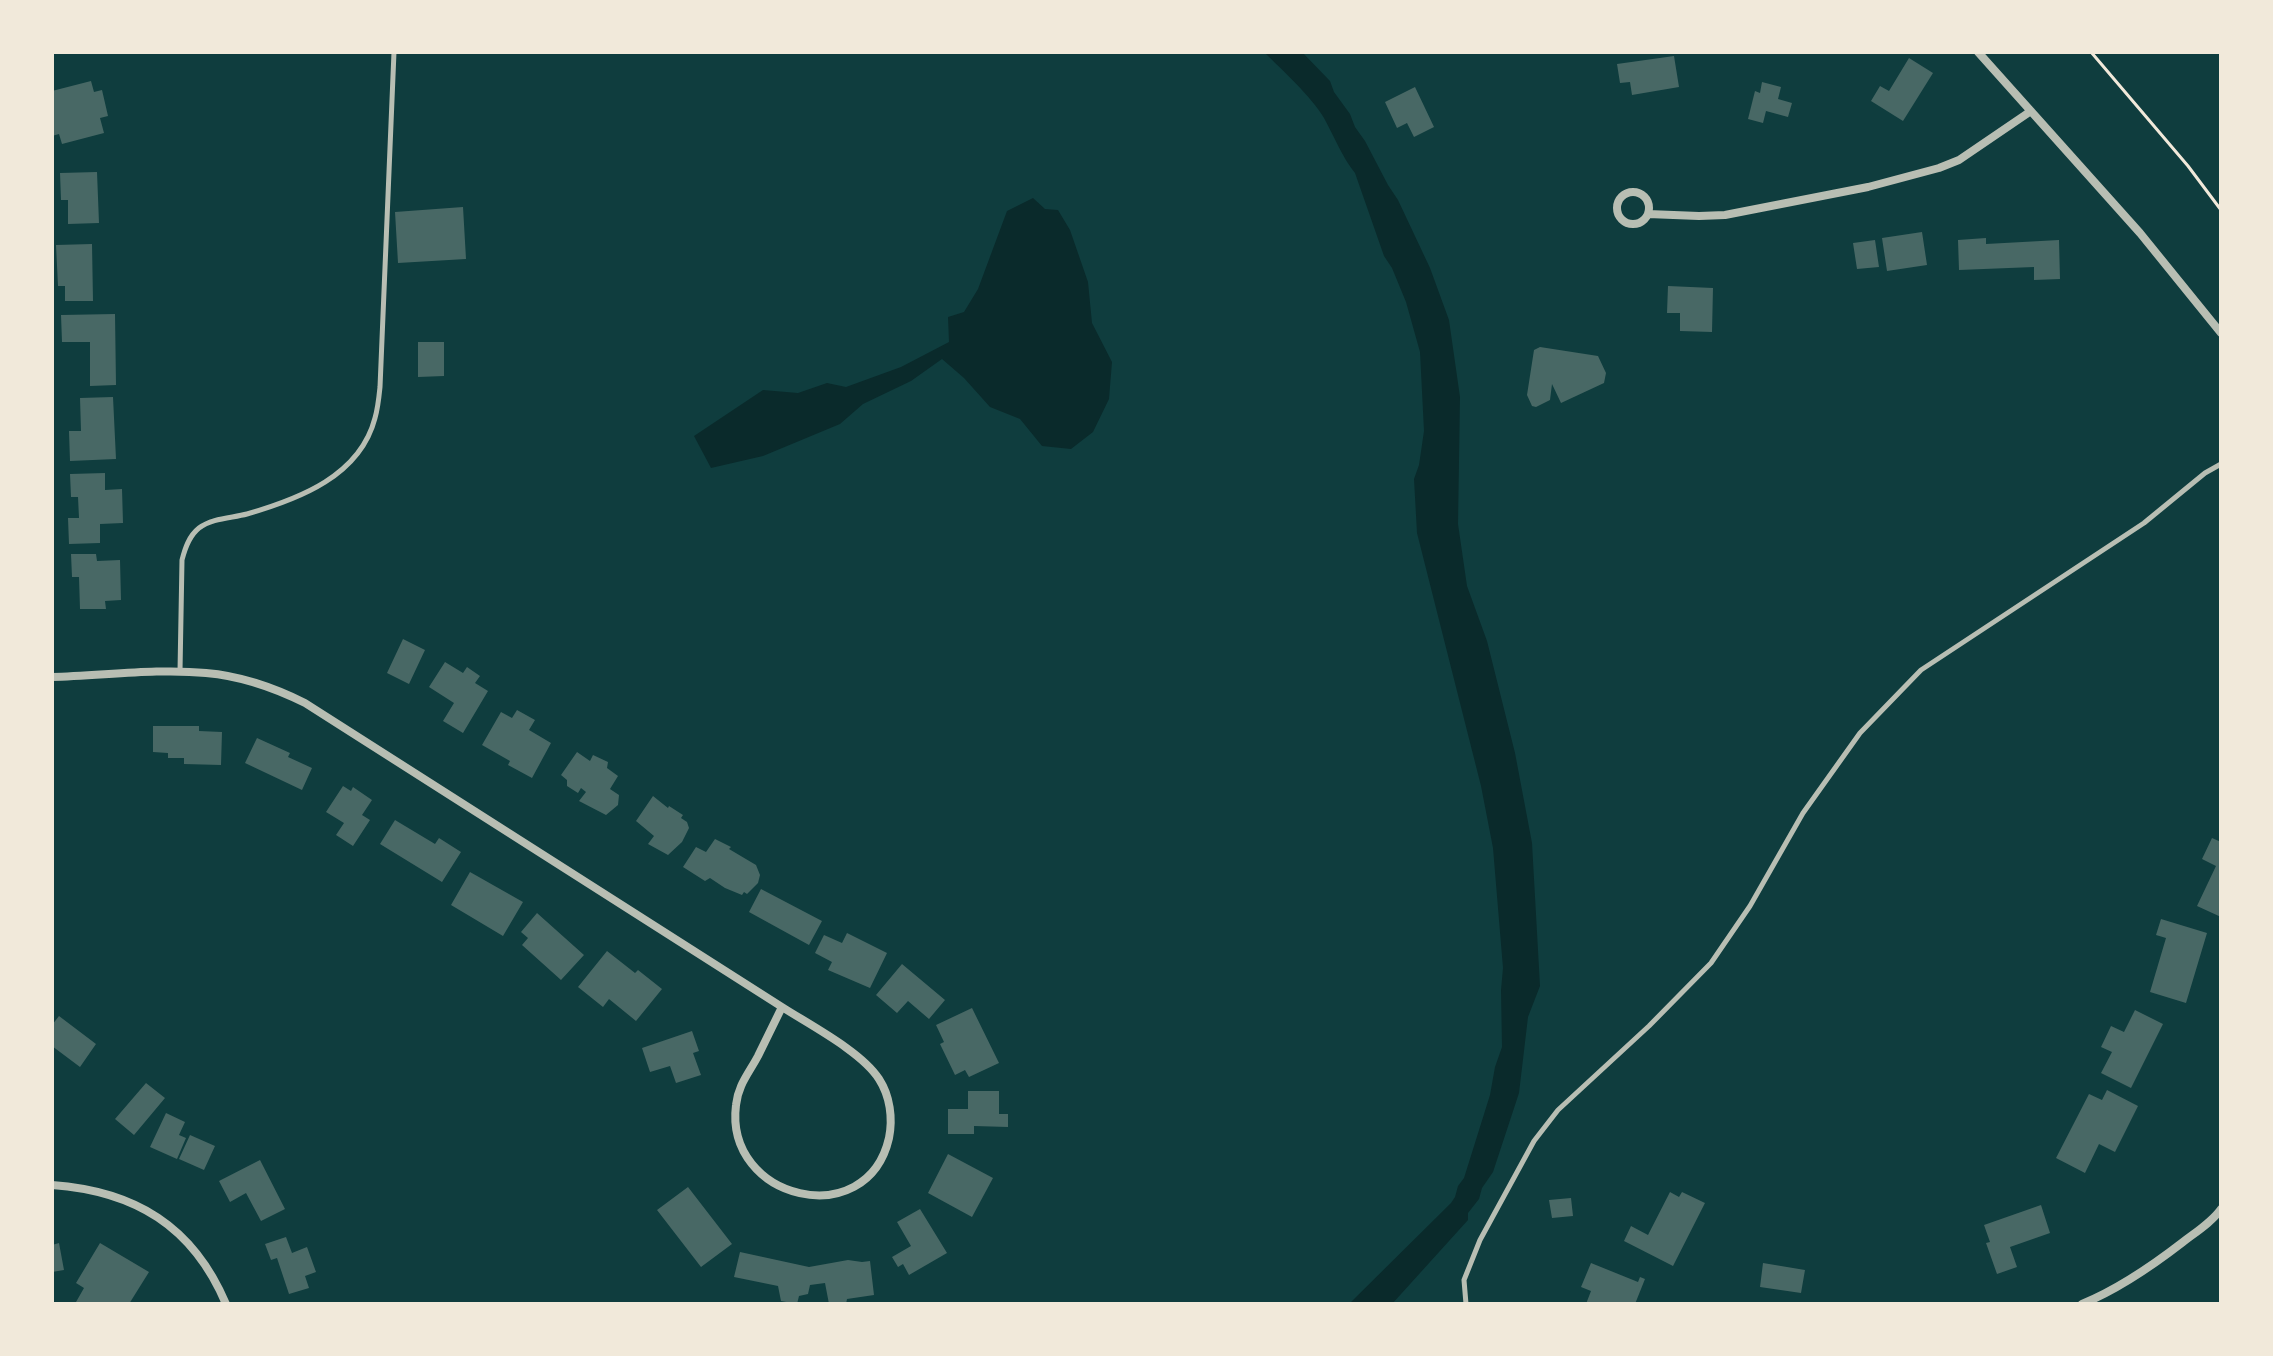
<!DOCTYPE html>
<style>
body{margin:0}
#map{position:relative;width:2273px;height:1356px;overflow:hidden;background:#0f3d3e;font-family:Mulish,sans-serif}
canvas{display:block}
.frame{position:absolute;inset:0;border:54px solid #f1e9da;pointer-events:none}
</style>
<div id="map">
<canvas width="2273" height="1356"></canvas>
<div class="frame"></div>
</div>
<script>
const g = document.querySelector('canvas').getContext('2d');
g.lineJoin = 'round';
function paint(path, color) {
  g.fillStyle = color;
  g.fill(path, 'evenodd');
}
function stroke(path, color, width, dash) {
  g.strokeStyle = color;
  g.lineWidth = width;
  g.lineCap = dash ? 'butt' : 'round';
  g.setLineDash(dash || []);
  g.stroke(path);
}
paint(new Path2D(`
 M1264,52H1302L1330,81L1334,92L1350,114L1355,127L1365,141L1388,185L1398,200L1430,268L1449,320L1460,397L1458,524L1467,586L1487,641L1515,753L1532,843L1540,986L1528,1017L1519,1093L1493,1172L1482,1188L1479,1199L1468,1213V1220L1392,1304H1349L1451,1203L1455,1197L1458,1186L1464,1178L1490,1095L1495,1067L1502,1047L1501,990L1503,968L1493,848L1481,786L1417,533L1414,479L1419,465L1424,431L1420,352L1406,302L1392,268L1384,256L1355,173C1342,157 1334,136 1324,118C1311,96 1282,70 1264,52Z
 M1033,198L1045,209L1058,210L1070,230L1088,282L1092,323L1112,362L1109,399L1093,432L1071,449L1042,446L1020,419L990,407L964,378L942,359L911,381L863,404L840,424L763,456L711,468L694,436L763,390L798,393L827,383L846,387L901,367L949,342L948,317L964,312L978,289L1007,211Z`), '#0a2a2b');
paint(new Path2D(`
 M1674,56L1679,87L1632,95L1630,82L1620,83L1617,64Z
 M1909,58L1933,73L1903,121L1871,101L1880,86L1889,91Z
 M91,81L94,92L102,90L108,116L100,118L104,133L62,144L59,134L52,136V105L54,104L52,91Z
 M1762,82L1781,87L1778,99L1792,103L1788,117L1766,111L1763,123L1748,119L1755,91L1760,93Z
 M1415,87L1434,127L1414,137L1407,123L1397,128L1385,102Z
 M97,172L99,223L68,224V200H61L60,173Z
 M463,207L466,259L398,263L395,212Z
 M1922,232L1927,265L1887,271L1882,238Z
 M1986,238V244L2059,240L2060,279L2034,280V267L1959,270L1958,240Z
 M1875,240L1879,267L1857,269L1853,243Z
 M92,244L93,301H65V286H58L56,245Z
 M1668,286L1713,288L1712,332L1680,331V313H1667Z
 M115,314L116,385L90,386V342H62L61,315Z
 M418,342H444V376L418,377Z
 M1540,347L1598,356L1606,373L1604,383L1561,403L1552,384L1550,400L1536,407L1532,406L1527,395L1534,350Z
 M113,397L116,459L70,461L69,431H81L80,398Z
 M105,473V490L122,489L123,523L100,524V543L69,544L68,518H79L78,497H71L70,474Z
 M71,554H96L97,561L120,560L121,600L105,601L106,609H80L79,577H72Z
 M403,639L425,650L409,684L387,673Z
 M445,662L463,673L467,667L480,676L475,683L488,691L463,733L443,721L454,703L429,687Z
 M517,710L535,720L529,730L551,743L532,778L508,765L510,761L482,745L501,712L512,718Z
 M153,726H199V731L222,732L221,765L184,764V758H168V753L153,752Z
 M257,738L290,753L288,757L312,768L302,790L245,763Z
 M577,752L590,761L593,755L608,762L607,768L618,776L610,789L619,795L618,805L606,815L579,801L586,792L581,788L578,793L567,786V780L561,775Z
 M343,786L351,791L353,787L372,800L362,815L370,820L353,846L336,835L344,823L326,812Z
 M653,796L668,808L669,806L683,815L681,818L687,822L689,828L682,842L668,855L648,844L654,836L636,821Z
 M395,820L435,844L439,838L461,852L442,882L380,844Z
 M2212,838L2221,842V917L2197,906L2216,866L2202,859Z
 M715,839L731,847L729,849L756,865L760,875L758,883L747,894L744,892L742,895L725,888L710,878L705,881L683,867L696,847L706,852Z
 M470,872L523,902L503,936L451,905Z
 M761,889L822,921L809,945L749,912Z
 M537,913L584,955L561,980L522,945L528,938L521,932Z
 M2161,919L2207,933L2186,1003L2150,992L2166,938L2156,935Z
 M847,933L887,953L870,988L828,970L832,962L815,953L824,935L842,943Z
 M607,951L635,973L638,970L662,989L636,1021L609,999L603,1007L578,987Z
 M902,964L945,1000L929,1019L908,1001L897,1013L876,995Z
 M972,1008L999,1063L969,1077L965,1070L955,1075L940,1044L944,1042L936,1025Z
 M2135,1010L2163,1024L2131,1088L2101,1073L2112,1052L2101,1047L2111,1026L2124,1032Z
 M59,1016L96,1044L80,1067L52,1046V1025Z
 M692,1031L699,1051L693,1053L701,1075L676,1083L670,1066L650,1072L642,1048Z
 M146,1083L165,1098L134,1135L115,1119Z
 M2107,1090L2138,1106L2115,1152L2099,1144L2085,1173L2056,1158L2089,1094L2102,1100Z
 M968,1091H999V1114H1008V1127L974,1126V1134H948V1109H968Z
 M166,1113L185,1122L179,1135L186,1138L177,1159L150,1147Z
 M190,1135L215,1146L204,1170L179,1159Z
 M948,1154L993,1178L972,1217L928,1193Z
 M260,1160L285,1209L261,1221L246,1193L230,1202L219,1181Z
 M688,1187L732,1244L701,1267L657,1210Z
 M1670,1192L1679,1197L1682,1192L1705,1203L1673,1266L1624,1241L1631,1226L1648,1235Z
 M1571,1198L1573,1216L1552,1218L1549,1200Z
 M2041,1205L2050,1233L2010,1247L2017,1267L1997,1274L1986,1243L1990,1242L1984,1225Z
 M920,1209L947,1253L909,1275L903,1264L898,1267L892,1257L911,1246L897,1222Z
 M286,1237L292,1253L307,1247L316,1272L305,1276L309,1288L289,1294L277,1258L271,1260L265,1244Z
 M59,1243L64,1270L52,1272V1245Z
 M100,1243L149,1272L129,1304H80L76,1302L84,1288L76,1283Z
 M740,1252L809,1267L848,1260L862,1262L870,1261L874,1295L847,1299L846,1304H829L825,1283L810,1285L808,1294L799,1296L797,1304L781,1301L778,1286L734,1277Z
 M1591,1263L1638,1282L1640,1277L1645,1279L1635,1304H1586L1591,1291L1581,1287Z
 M1763,1263L1805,1270L1801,1293L1760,1287Z`), '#486865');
stroke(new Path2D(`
 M2091,52L2188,166L2221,210`), '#f1e9da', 3);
stroke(new Path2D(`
 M180,671L182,560C185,548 189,536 199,528C212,518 232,518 247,514C299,499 360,476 375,418C378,408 379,397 380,387L394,52
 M1466,1304L1464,1280L1480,1240L1534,1141L1558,1110L1649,1026L1711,963L1750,906L1803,813L1860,733L1921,670L2144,523L2205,473L2221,464`), '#b8beb3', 5);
stroke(new Path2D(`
 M1978,52L2140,233L2221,333
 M1617 208a16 16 0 1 1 32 0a16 16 0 1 1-32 0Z
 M1648,214L1699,216L1725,215L1868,187L1939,168L1959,160L2031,111
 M52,677C101,676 158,668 206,673C241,676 273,687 305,703L782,1007
 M782,1007C810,1025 862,1052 879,1079C890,1096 893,1118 889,1138C867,1234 724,1200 736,1105C738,1085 749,1073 758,1056C766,1040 774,1023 782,1007Z
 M52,1185C135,1191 193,1226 226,1304
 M2082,1304C2119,1289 2152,1266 2183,1242C2196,1232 2212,1222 2221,1209`), '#b8beb3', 8);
</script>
